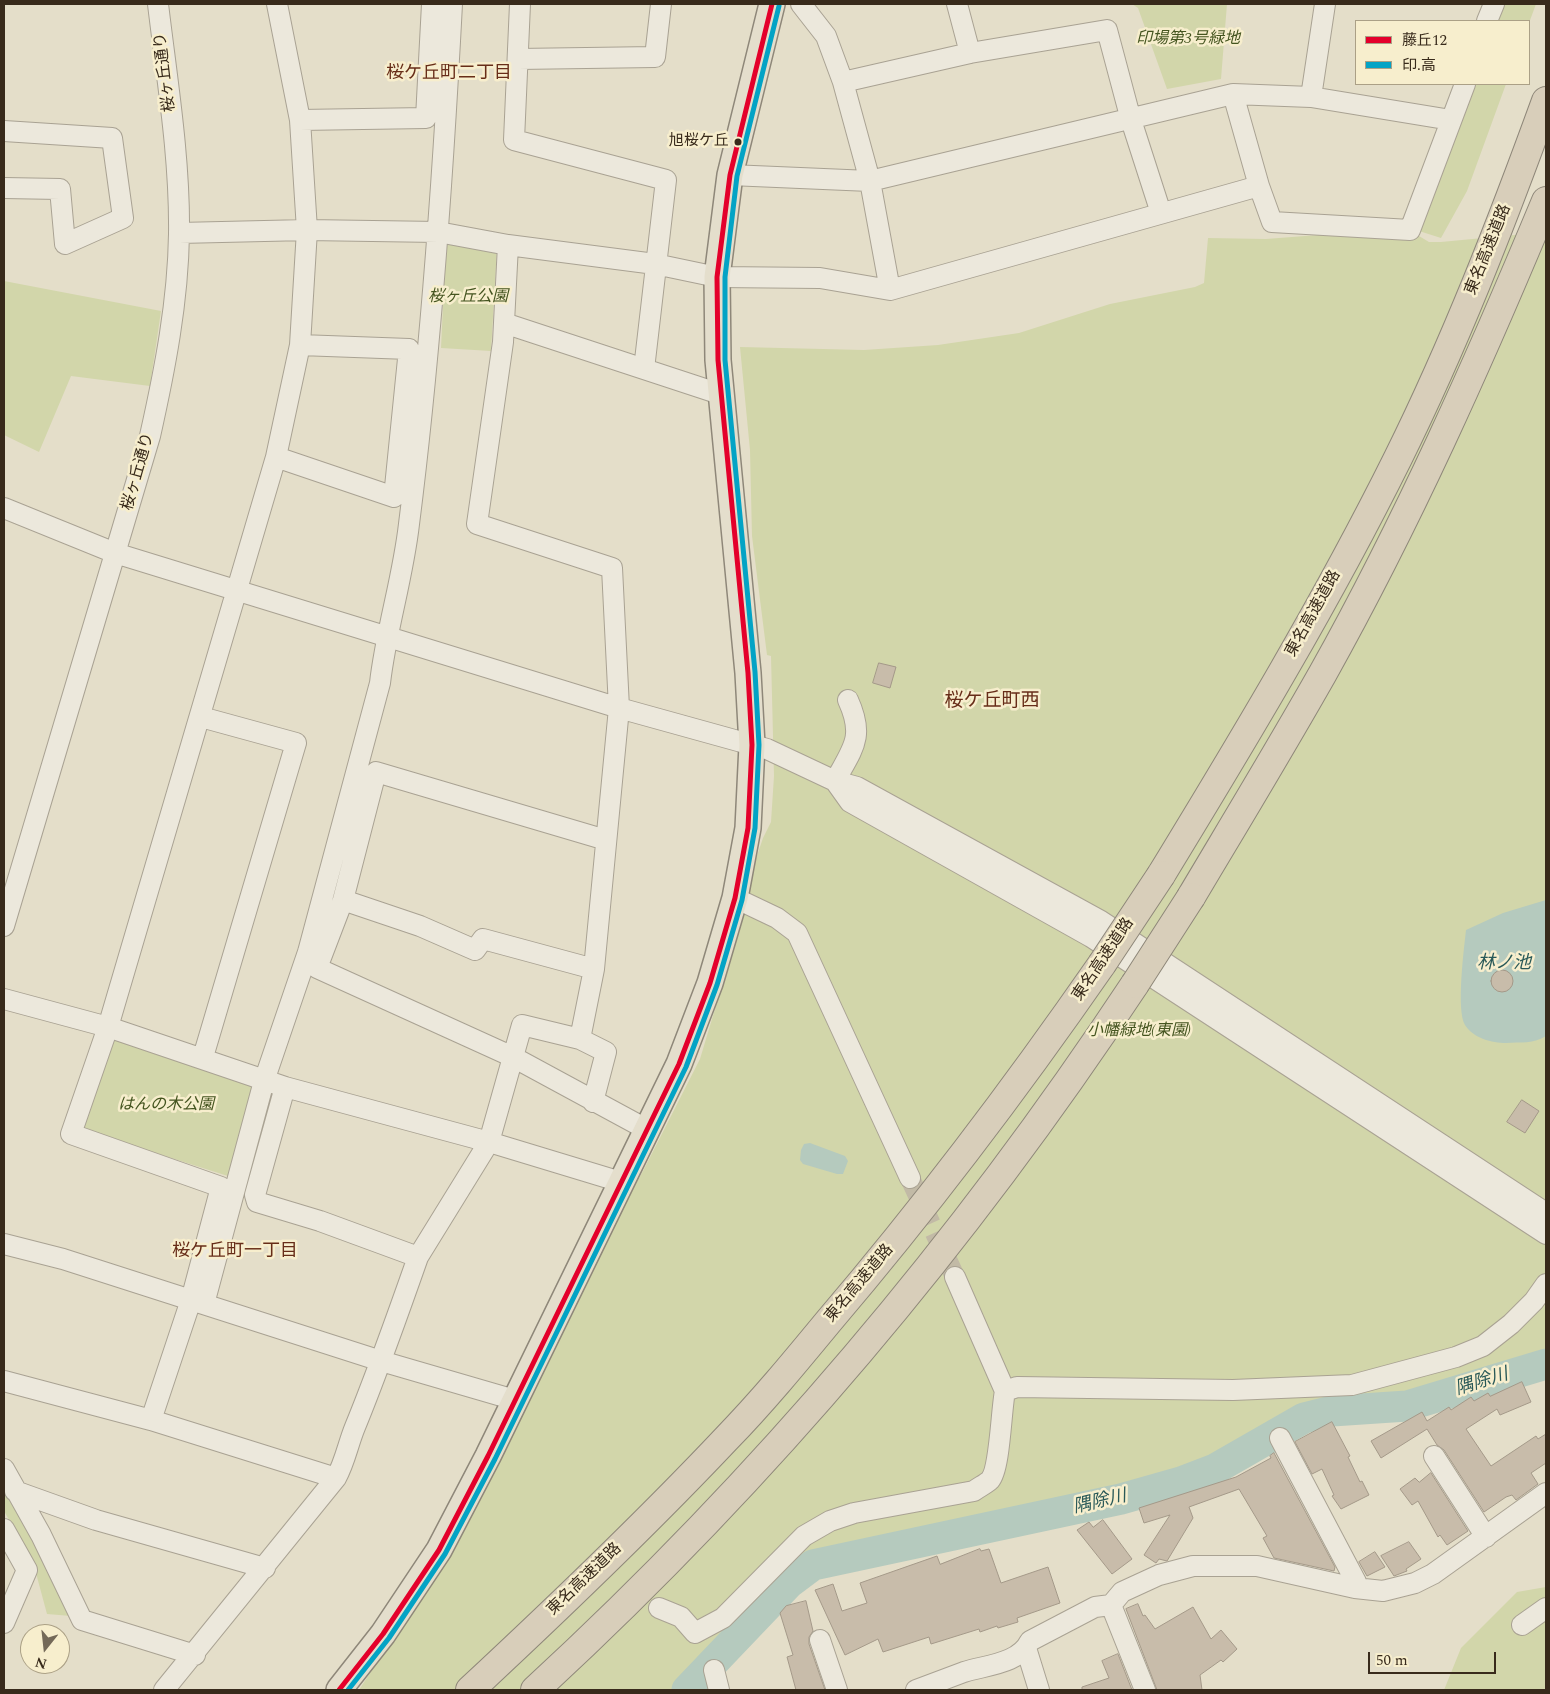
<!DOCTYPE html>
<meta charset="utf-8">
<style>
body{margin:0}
#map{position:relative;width:1550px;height:1694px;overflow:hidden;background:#e4dec9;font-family:Spectral,"Noto Sans JP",serif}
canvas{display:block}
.frame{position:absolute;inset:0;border:5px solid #382a1b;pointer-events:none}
.legend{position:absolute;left:1355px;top:20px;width:175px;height:65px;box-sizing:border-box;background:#f7eecd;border:1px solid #aba086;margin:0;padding:6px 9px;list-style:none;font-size:15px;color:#382a1b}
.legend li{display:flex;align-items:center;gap:10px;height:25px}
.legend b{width:25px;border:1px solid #aba086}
.north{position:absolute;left:20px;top:1624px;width:50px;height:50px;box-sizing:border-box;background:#f7eecd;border:1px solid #aba086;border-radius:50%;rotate:196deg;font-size:14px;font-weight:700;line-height:20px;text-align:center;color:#382a1b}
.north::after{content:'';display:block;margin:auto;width:18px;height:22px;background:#746958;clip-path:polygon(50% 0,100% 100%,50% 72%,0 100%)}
.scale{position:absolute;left:1368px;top:1652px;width:128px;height:22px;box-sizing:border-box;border:2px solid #382a1b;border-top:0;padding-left:6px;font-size:15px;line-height:18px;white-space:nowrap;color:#382a1b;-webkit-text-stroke:4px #f7eecd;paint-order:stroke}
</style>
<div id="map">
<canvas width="1550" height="1694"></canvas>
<div class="frame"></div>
<ul class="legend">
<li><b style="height:6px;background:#e4002b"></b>藤丘12</li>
<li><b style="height:6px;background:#03a3c5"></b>印.高</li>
</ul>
<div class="north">N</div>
<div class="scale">50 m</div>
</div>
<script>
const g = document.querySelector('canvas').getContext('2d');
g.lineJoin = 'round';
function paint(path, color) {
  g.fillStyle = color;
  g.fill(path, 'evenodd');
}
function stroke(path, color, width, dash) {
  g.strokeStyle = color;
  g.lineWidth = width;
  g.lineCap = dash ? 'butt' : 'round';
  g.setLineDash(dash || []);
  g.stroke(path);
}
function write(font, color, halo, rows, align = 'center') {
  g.font = font + ' Spectral,"Noto Sans JP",serif';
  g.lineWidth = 5;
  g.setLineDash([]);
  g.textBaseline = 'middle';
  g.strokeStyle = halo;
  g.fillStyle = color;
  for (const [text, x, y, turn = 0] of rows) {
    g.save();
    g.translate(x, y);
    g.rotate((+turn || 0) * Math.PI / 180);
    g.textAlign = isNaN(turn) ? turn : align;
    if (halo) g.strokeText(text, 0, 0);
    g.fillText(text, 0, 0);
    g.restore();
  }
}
paint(new Path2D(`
 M1132,4H1227L1221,79L1167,89L1138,8Z
 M1502,4H1536L1529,23V21H1496Z
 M1473,84H1506L1467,191L1441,238L1419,231Z
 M1546,232V1363L1396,1403L1290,1410L1274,1437L1250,1461L1185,1487L1094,1511L790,1574L674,1690H359L453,1544L563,1315L643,1171L700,1059L724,979L736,918L763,838L771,822L774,776L771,656L767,655L752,536L750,450L740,347L864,350L938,345L1019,333L1110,304L1195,287L1204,283L1208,238L1266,239L1331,234H1373L1419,236L1429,242H1441Z
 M446,242L497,248L491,351L441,348Z
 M4,281L161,311L150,386L71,376L39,452L4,435Z
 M108,1037L255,1086L231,1177L83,1130Z
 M4,1481L71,1616L47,1614L33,1562L4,1511Z
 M1546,1587V1690H1444L1461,1648L1517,1592Z`), '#d2d6aa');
paint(new Path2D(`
 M1546,900V1036C1534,1044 1520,1042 1506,1043C1492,1043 1473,1038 1465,1025C1456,1010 1464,949 1466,930L1503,913Z
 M810,1143L845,1156L848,1161L843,1174H837L803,1164L800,1160L801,1150L804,1144Z`), '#b5cabe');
stroke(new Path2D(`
 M687,1690L789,1583L813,1565L1121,1499L1181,1482L1215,1469L1304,1418L1332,1411L1407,1406L1546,1364`), '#b5cabe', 31);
const building = new Path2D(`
 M879,663L896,667L890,688L873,683Z
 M1491 981a11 11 0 1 1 22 0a11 11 0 1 1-22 0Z
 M1522,1100L1539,1111L1525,1133L1507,1122Z
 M1522,1382L1531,1402L1500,1415L1497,1409L1466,1429L1491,1466L1536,1436L1538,1439L1546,1434V1463L1531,1473L1538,1484L1516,1500L1512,1495L1506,1497L1484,1512L1444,1450L1437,1445L1427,1429L1381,1458L1371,1441L1422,1412L1427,1421L1449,1407L1451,1410L1471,1397L1474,1401L1488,1393L1490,1396Z
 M1332,1422L1350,1456L1348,1457L1360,1482L1362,1481L1369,1495L1341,1509L1332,1496L1334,1495L1322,1469L1312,1474L1295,1442Z
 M1274,1453L1335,1567L1334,1571L1274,1558L1263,1538L1267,1536L1239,1489L1189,1507L1193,1518L1167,1561L1159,1559L1156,1563L1144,1555L1170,1515L1144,1523L1139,1508L1236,1477L1271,1458L1270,1456Z
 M1431,1473L1468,1531L1447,1545L1440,1535L1438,1537L1418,1501L1412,1505L1400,1489L1415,1478L1419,1482Z
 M1103,1520L1132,1559L1112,1574L1077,1530L1089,1522L1093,1527Z
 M1409,1542L1421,1559L1406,1569L1407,1571L1394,1576L1381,1556Z
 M980,1549L981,1551L989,1549L1001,1583L1048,1567L1060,1603L1017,1618L1018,1622L998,1628L997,1626L980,1632L979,1629L931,1644L929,1637L883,1652L878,1639L845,1655L815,1590L833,1584L842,1611L867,1603L860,1583L937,1556L940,1564Z
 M1375,1552L1385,1567L1367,1576L1359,1562Z
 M806,1601L813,1631L809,1637V1644L825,1690H796L787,1657L793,1655L780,1613L786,1606Z
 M1138,1604L1143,1616L1145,1615L1155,1629L1193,1607L1211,1639L1221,1630L1237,1649L1223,1662L1221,1660L1200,1675L1202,1690H1157L1126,1609Z
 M1118,1654L1132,1690H1082V1687L1109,1678L1102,1661Z`);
paint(building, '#c8bcaa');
stroke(building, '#a49989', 1);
stroke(new Path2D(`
 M910,1178L955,1277`), '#c2baa6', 20, [20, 10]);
const minor = new Path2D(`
 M520,4L514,140L666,180L644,369
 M801,4L826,36L843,82L870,181L890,290
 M957,4L970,53
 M1487,21L1494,4
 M518,59L655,57L661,4
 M843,82L970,53L1107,30L1131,120L1161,213
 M1233,94L1259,186L1272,222L1410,230L1465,84
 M1311,97L1325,4
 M300,120L426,118L432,4
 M4,131L112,138L123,218L65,244L60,189L4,188
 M730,175L870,181L1233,94L1311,97L1451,120
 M179,233L307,230L438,232L508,245L655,264L717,277L820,278L890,290L1259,186
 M508,245L503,342L477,524L612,568L619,708L594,969L580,1039
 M504,323L720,394
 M276,457L394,497L409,349L300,345
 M4,508L115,553L619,708L767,749L835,781C853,748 865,737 848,700
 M201,717L296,743L203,1057
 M835,781L850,802L1091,937L1546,1234
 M835,781L857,787L1101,921L1546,1213
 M606,840L376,772L343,900L317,968L513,1057L646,1129
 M735,898L777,918L797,933L910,1178
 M343,900L420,926L475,950L483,939L594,969
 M4,926L150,436C165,369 178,302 179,234C180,157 167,80 158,4
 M4,999L108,1027L285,1087L255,1195L257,1202L320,1221L418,1257C398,1314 378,1371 355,1427C348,1444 345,1462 336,1478L164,1690
 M285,1087L489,1142L621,1182
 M4,1244L63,1259L381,1361L515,1400
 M418,1257L489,1142L522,1025L580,1039L606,1052L593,1102
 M204,1304L264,1081L308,952L380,683C386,630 403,578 409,524C431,351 443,177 452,4
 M4,1381L151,1420L336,1478
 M1005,1391L1017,1387L1233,1390L1352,1385L1456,1357L1483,1346L1511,1324L1534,1301L1546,1284
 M151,1420L191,1300L221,1187L71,1134L108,1027L276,457L300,345L307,230L300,120L277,4
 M1280,1438L1356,1582L1355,1588
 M1434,1456L1486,1537
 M4,1469L41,1535L82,1620L195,1655
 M15,1491L96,1520L265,1568
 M4,1529L27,1570L4,1623
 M1111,1605L1145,1690
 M659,1608L681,1617L695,1633L723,1618L804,1536L830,1521L854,1513L974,1491C979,1487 986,1484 990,1480C1000,1469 1001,1411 1005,1391L955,1277
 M1522,1625L1546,1608
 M820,1640L837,1690
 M1026,1648L1039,1690
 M714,1670L719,1690
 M916,1690C932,1684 948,1678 964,1672C986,1665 1019,1664 1030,1641L1095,1607L1111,1605L1122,1592L1159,1575L1193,1566H1257L1355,1588L1383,1591L1415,1583L1433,1574L1546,1493`);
const major = new Path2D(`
 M339,1690L383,1634L439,1550L488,1456L679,1064L710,983L735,898L748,828L752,745L748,673L718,360L717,277L730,175L772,4`);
const highway = new Path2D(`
 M1161,875C1244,739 1327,601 1398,458C1455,343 1502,222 1546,101
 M1191,897C1235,823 1280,749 1323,673C1408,521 1479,362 1546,201
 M470,1690C557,1609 644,1526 726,1439C762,1402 795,1362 828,1322C926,1207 1016,1088 1102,964
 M535,1690C762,1481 965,1241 1135,984`);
stroke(minor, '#a9a293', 22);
stroke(major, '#8e8779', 28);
stroke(highway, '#8e8779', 30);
stroke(minor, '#ece8dc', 20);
stroke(major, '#e4decc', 25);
stroke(highway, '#d8ceba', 28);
const highwayBridge = new Path2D(`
 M1102,964L1161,875
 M1135,984L1191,897`);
stroke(highwayBridge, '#8e8779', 30, []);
stroke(highwayBridge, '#d8ceba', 28);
stroke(new Path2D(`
 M339,1690L383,1634L439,1550L488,1456L679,1064L710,983L735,898L748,828L752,745L748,673L718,360L717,277L730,175L772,4`), '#e4002b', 5);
stroke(new Path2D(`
 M348,1690L389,1638L445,1554L495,1459L686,1067L717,985L742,900L755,828L759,745L755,672L725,360V277L737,176L779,6`), '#03a3c5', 5);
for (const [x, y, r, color] of [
 [738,142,4.5,"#382a1b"]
]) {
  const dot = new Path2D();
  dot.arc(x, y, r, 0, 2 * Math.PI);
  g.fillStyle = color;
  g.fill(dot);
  stroke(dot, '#f7eecd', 2);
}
write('15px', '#382a1b', '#f7eecd', [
 ["旭桜ケ丘",729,142]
], 'right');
write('italic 16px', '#455520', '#f7eecd', [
 ["印場第3号緑地",1188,40],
 ["桜ヶ丘公園",468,298],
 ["小幡緑地(東園)",1139,1032],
 ["はんの木公園",166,1106]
]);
write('16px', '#382a1b', '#f7eecd', [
 ["桜ヶ丘通り",166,72,-97],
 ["東名高速道路",1489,250,-68],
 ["桜ヶ丘通り",139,472,-74],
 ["東名高速道路",1314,614,-61],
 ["東名高速道路",1104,960,-56],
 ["東名高速道路",860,1284,-50],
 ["東名高速道路",585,1580,-44]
]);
write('18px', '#672d18', '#f7eecd', [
 ["桜ケ丘町二丁目",449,74],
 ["桜ケ丘町一丁目",235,1252]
]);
write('italic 18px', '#295958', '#f7eecd', [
 ["林ノ池",1504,964],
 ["隅除川",1482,1383,-17],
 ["隅除川",1100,1503,-13]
]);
write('19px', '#672d18', '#f7eecd', [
 ["桜ケ丘町西",992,702]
]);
</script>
